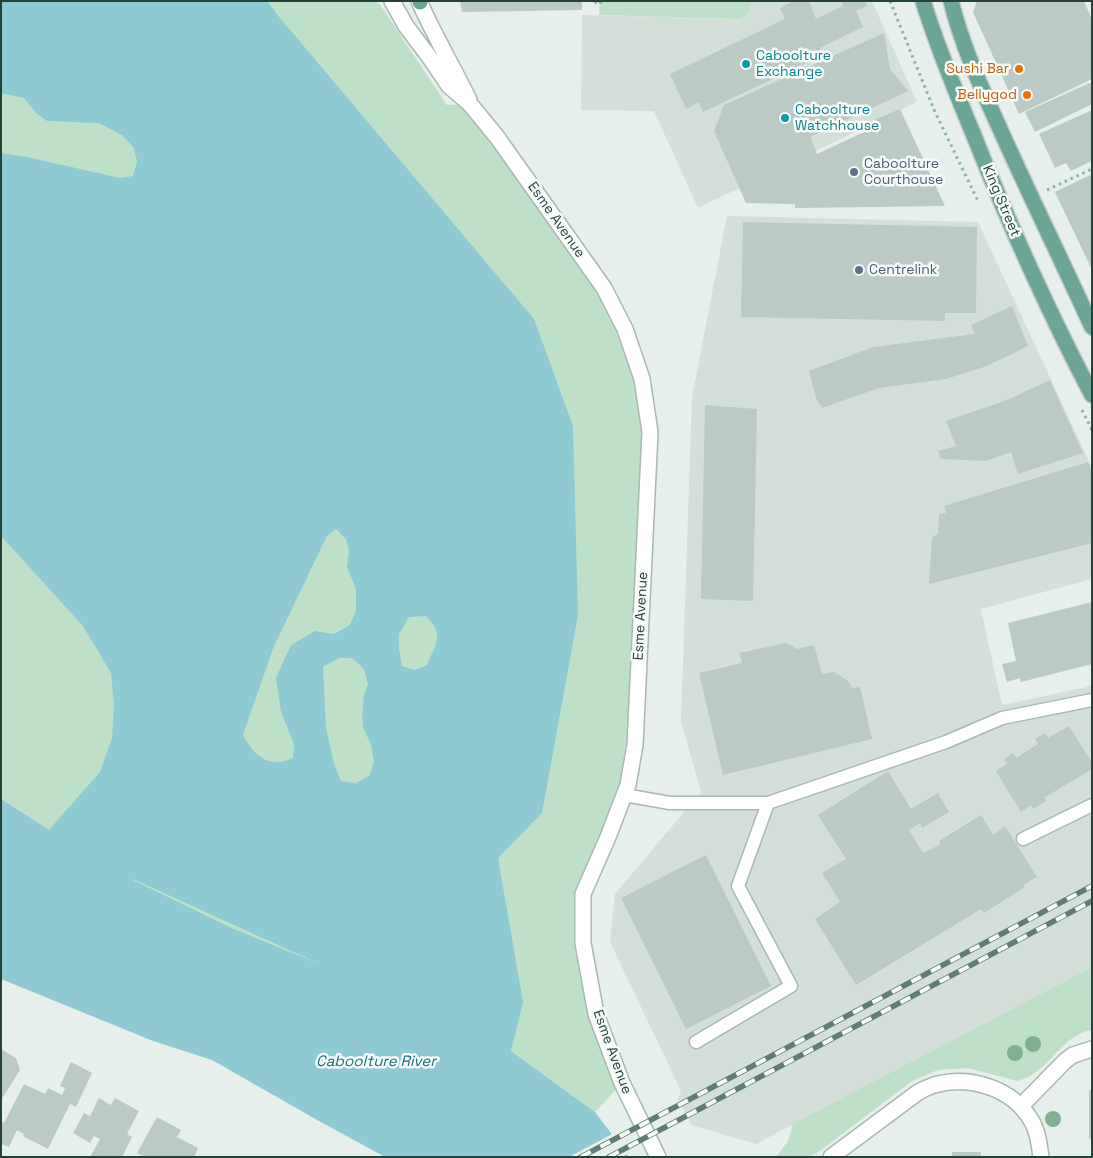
<!DOCTYPE html>
<style>
body{margin:0}
#map{position:relative;width:1093px;height:1158px;overflow:hidden;background:#e6efeb;font-family:"Space Grotesk",sans-serif}
canvas{display:block}
.frame{position:absolute;inset:0;border:2px solid #24423a;pointer-events:none}
</style>
<div id="map">
<canvas width="1093" height="1158"></canvas>
<div class="frame"></div>
</div>
<script>
const g = document.querySelector('canvas').getContext('2d');
g.lineJoin = 'round';
function paint(path, color) {
  g.fillStyle = color;
  g.fill(path, 'evenodd');
}
function stroke(path, color, width, dash) {
  g.strokeStyle = color;
  g.lineWidth = width;
  g.lineCap = dash ? 'butt' : 'round';
  g.setLineDash(dash || []);
  g.stroke(path);
}
function write(font, color, halo, rows, align = 'center') {
  g.font = font + ' "Space Grotesk",sans-serif';
  g.lineWidth = 5;
  g.setLineDash([]);
  g.textBaseline = 'middle';
  g.strokeStyle = halo;
  g.fillStyle = color;
  for (const [text, x, y, turn = 0] of rows) {
    g.save();
    g.translate(x, y);
    g.rotate((+turn || 0) * Math.PI / 180);
    g.textAlign = isNaN(turn) ? turn : align;
    if (halo) g.strokeText(text, 0, 0);
    g.fillText(text, 0, 0);
    g.restore();
  }
}
paint(new Path2D(`
 M750,1H872L917,102L698,208L654,111L581,110L582,15L741,19L750,10Z
 M727,216L978,222L1092,468V579L981,609L1002,705L1092,686V967L756,1144L691,1125L678,1099L681,1091L610,942L615,894L701,792L681,721L692,397Z`), '#d4dfda');
paint(new Path2D(`
 M1,1H375L381,6L447,105L470,104L625,329L650,432L635,745L583,894V943L622,1083L595,1112L511,1051L352,979L232,928L101,865L1,799Z
 M600,1H750V10L741,19L599,15Z
 M1092,967V1030C1060,1035 1049,1074 1017,1081L968,1068L938,1070L912,1081L821,1150L809,1157H776L788,1141L793,1124Z`), '#bfe0c8');
paint(new Path2D(`
 M1,1H267L280,18L534,319L573,426L578,615L542,813L498,858L523,1002L511,1051L595,1112L629,1157H385L319,1121L212,1060L153,1041L1,979V799L49,830L100,772L112,738L114,705L111,673L83,626L1,536V153L27,157L120,178L133,176L137,162L134,148L122,135L99,123L47,121L37,114L24,98L1,93ZM336,529L346,539L349,551L347,567L356,589V611L350,625L334,634L315,631L291,645L276,678L281,712L294,744L293,758C290,759 285,761 281,762C262,764 251,750 243,735L274,646L327,536ZM426,616C445,635 436,643 427,665L415,670L402,666L399,649V634L409,617ZM339,658H352L364,669L368,684L364,695L362,715L363,727L371,745L374,762L369,776L356,783L341,781L334,764L326,727L323,667ZM133,880V879L324,966L232,928Z`), '#8ec9d4');
paint(new Path2D(`
 M614,1133L629,1153L622,1157H569Z`), '#e6efeb');
paint(new Path2D(`
 M460,1H582V10L462,12Z
 M793,1H809L816,19L843,6L841,1H865L867,6L856,11L863,27L820,48L823,55L703,112L699,102L686,109L670,74L785,19L780,8Z
 M977,1H1084L1092,20V79L1019,114L973,12Z
 M884,33L890,69L908,91L810,137L817,154L877,126L874,120L900,109L945,206L795,208V204L746,203L714,131L724,105Z
 M1092,82V104L1035,132L1025,112Z
 M1092,110V161L1071,171L1066,163L1055,168L1039,134Z
 M1092,174V270L1055,192Z
 M743,222L977,227L976,313H945V321L741,317Z
 M1012,306L1028,346L987,366L946,379L879,388L822,408L816,398L809,371L873,347L975,334L971,325Z
 M1050,380L1083,453L1018,474L1011,452L986,461L941,459L938,451L956,446L946,421L1007,400Z
 M705,405L757,409L753,601L701,599Z
 M1088,462L1092,471V543L929,584L932,537L938,534L939,514L946,513L944,506Z
 M1092,602V664L1021,682L1020,678L1007,682L1002,664L1016,661L1008,623Z
 M786,643L797,649L814,645L822,674L834,672L848,681L852,688L860,687L872,739L723,775L699,673L742,663L739,653Z
 M1069,726L1092,763V769L1044,798L1046,801L1033,809L1031,805L1021,812L996,771L1007,764L1004,759L1013,753L1016,758L1038,744L1035,739L1045,733L1048,738Z
 M888,771L911,809L938,793L949,812L922,828L920,823L909,830L923,853L941,844L939,841L981,815L993,835L1005,826L1037,877L1023,885L1025,887L984,913L981,909L856,985L815,919L840,902L822,873L846,859L818,815Z
 M706,855L771,986L686,1029L621,898Z
 M1,1049L16,1058L20,1070L1,1100Z
 M71,1062L92,1073L76,1107L70,1104L48,1149L23,1136L24,1134L17,1130L9,1147L1,1144V1121L4,1123L24,1084L45,1094L48,1088L62,1095L65,1088L60,1086Z
 M1089,1090H1092V1139H1089Z
 M99,1098L111,1105L115,1098L139,1111L127,1134L132,1137L122,1157H90L100,1139L94,1136L90,1143L73,1133L84,1113L90,1116Z
 M157,1117L181,1130L177,1137L198,1148L194,1157H145L137,1153Z
 M952,1152H981V1157H952Z`), '#bbcac4');
const service = new Path2D(`
 M624,795L670,803H768L946,742L1002,718L1092,700
 M1023,839L1092,805
 M696,1042L791,986L738,886L768,803`);
const minor = new Path2D(`
 M1021,1106L1065,1061L1073,1055L1092,1049`);
const tertiary = new Path2D(`
 M392,1L406,26L430,58L449,86L470,104L497,137L604,288L625,329L642,379L650,432L635,745L628,785L608,837L583,894V943L596,1014L622,1083L658,1157
 M419,1C434,35 453,67 469,100
 M831,1157L917,1093C922,1090 928,1087 934,1085C970,1075 1012,1088 1031,1120C1038,1131 1039,1144 1041,1157`);
const primary = new Path2D(`
 M923,1C937,47 956,92 974,136C1009,224 1048,311 1092,395
 M951,1C962,46 981,87 1000,129C1030,196 1062,261 1092,327
 M420,2V1`);
stroke(service, '#a8b8b2', 15);
stroke(minor, '#a8b8b2', 18);
stroke(tertiary, '#a8b8b2', 18);
stroke(primary, '#c2cac8', 18);
stroke(new Path2D(`
 M596,1V3L600,4L601,1
 M890,1L935,112L979,203
 M1047,190L1092,169
 M1082,410L1092,430`), '#86b3a5', 3, [2.5, 4]);
stroke(service, '#fff', 12);
stroke(minor, '#fff', 15);
stroke(tertiary, '#fff', 15);
stroke(primary, '#6aa596', 15);
const rail = new Path2D(`
 M581,1157L1092,886
 M609,1157L1092,901`);
stroke(rail, '#5f7d75', 5.5);
stroke(rail, '#f7fbf9', 4, [11]);
g.fillStyle = '#80af93';
for (const [x, y] of [
 [1033,1044],
 [1015,1053],
 [1053,1119]
]) {
  g.beginPath();
  g.arc(x, y, 8, 0, 2 * Math.PI);
  g.fill();
}
for (const [x, y, r, color] of [
 [746,64,5,"#0f9aa8"],
 [1019,69,5,"#e8710a"],
 [1027,95,5,"#e8710a"],
 [785,118,5,"#0f9aa8"],
 [854,172,5,"#5c6f8a"],
 [859,270,5,"#5c6f8a"]
]) {
  const dot = new Path2D();
  dot.arc(x, y, r, 0, 2 * Math.PI);
  g.fillStyle = color;
  g.fill(dot);
  stroke(dot, '#f7fbf9', 2);
}
write('14px', '#0d838f', '#f7fbf9', [
 ["Caboolture",756,56],
 ["Exchange",756,72],
 ["Caboolture",795,110],
 ["Watchhouse",795,126]
], 'left');
write('14px', '#c56008', '#f7fbf9', [
 ["Sushi Bar",1009,69],
 ["Bellygod",1017,95]
], 'right');
write('14px', '#4e5e75', '#f7fbf9', [
 ["Caboolture",864,164],
 ["Courthouse",864,180],
 ["Centrelink",869,270]
], 'left');
write('14px', '#24423a', '#f7fbf9', [
 ["King Street",1001,201,67],
 ["Esme Avenue",556,220,55],
 ["Esme Avenue",641,616,-87],
 ["Esme Avenue",612,1052,70]
]);
write('italic 15px', '#1c6f80', '#f7fbf9', [
 ["Caboolture River",376,1062]
]);
</script>
